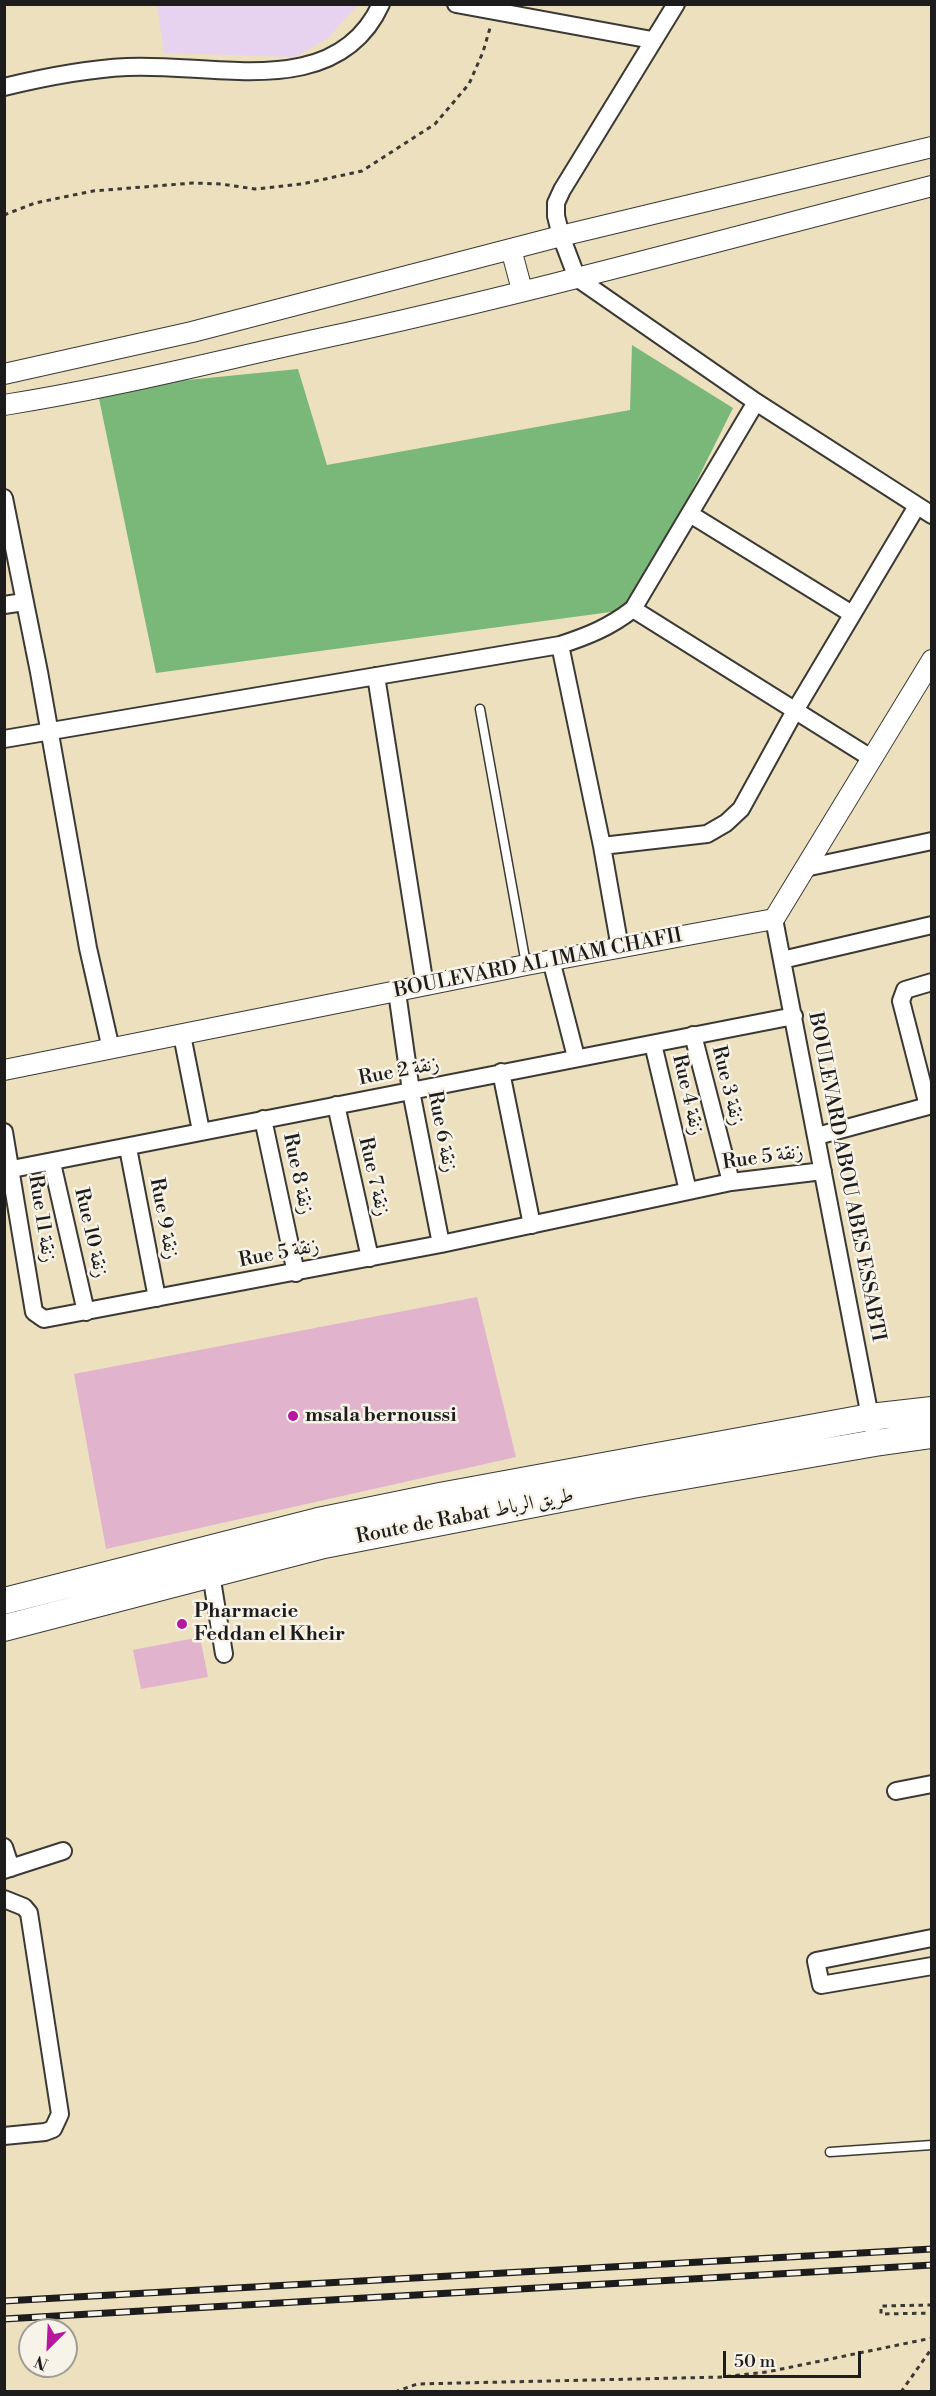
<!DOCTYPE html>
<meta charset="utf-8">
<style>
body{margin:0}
#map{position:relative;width:936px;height:2396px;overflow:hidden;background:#ede0bf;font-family:"Libre Bodoni",serif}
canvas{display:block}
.frame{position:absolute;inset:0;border:6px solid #1c1c1c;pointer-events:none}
.north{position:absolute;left:18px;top:2318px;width:60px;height:60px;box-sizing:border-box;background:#f7f3e8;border:2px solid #9f9d96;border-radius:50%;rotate:204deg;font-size:16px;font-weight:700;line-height:24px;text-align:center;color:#1c1c1c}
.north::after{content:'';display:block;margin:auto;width:21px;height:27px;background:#b5179e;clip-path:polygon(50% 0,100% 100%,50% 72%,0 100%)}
.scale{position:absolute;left:723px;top:2351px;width:138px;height:27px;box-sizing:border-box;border:3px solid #1c1c1c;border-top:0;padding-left:8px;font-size:18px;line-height:21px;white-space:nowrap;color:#1c1c1c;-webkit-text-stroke:4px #f7f3e8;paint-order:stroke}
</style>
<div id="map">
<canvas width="936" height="2396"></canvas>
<div class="frame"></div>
<div class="north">N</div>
<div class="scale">50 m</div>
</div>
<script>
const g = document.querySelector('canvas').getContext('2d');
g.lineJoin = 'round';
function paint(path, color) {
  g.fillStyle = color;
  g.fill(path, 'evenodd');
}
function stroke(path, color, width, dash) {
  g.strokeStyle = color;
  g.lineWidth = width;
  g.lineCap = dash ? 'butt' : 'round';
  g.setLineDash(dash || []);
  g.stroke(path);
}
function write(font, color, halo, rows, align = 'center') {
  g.font = font + ' "Libre Bodoni",Amiri,serif';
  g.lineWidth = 5;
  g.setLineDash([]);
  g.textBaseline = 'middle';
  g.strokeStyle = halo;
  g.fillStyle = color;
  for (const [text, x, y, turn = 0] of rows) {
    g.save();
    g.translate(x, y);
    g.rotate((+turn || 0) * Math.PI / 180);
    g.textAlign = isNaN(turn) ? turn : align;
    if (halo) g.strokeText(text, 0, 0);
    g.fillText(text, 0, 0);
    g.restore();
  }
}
paint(new Path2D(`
 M157,5V4L358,5L327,39L294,57L164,53Z`), '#e7d2ef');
paint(new Path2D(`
 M632,345L733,408L633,609L156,673L97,389L298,369L327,465L630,410Z`), '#79b878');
paint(new Path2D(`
 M477,1297L516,1457L106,1549L74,1374Z
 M200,1637L208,1677L141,1689L133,1650Z`), '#e1b3cd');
const service = new Path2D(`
 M480,709L526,964
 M830,2152L932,2145`);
const minor = new Path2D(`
 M456,4L652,40
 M676,4L562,190L556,203V216L561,236L577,278L756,402L932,515
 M4,87C45,77 85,69 127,67C211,62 336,103 381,4
 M756,402L633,609L871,758
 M4,498L39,672L88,948L111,1049
 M690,514L852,614
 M4,605L24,602
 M560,645L602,846L620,948
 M376,676L425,986
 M4,739L560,645C588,636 610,627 633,609
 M602,846L707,834L726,823L741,809L796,709L917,506
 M805,868L932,841
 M774,919L872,1427
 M551,960L576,1057
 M782,960L932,925
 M397,992L411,1091L441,1244
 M182,1035L201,1131
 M693,1035L731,1182
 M653,1044L688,1191
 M501,1072L532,1225
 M336,1105L370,1258
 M928,1106L901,1001L905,990L932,982
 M263,1119L296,1273
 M4,1132L34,1312L44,1319L441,1244L731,1182L823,1171
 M817,1136L932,1105
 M128,1148L157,1298
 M52,1163L86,1312
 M12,1169L794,1016
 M211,1574L224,1654
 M896,1791L932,1784
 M4,1847L11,1868
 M4,1870L63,1851
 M4,1899L24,1907L29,1913L60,2114L53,2129L45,2132L4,2136
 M932,1938L816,1961L821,1985L932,1966`);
const tertiary = new Path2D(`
 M511,249L522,290
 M4,374L192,332L561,236L932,147
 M4,405C112,388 217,361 323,338C527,294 729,238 932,186
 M4,1070L526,965L774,919L932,660`);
const primary = new Path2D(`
 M4,1601L318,1521L440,1496L870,1417L932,1410
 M4,1628L324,1545L632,1485L875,1443L932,1435`);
stroke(service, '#3b3934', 11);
stroke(minor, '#3b3934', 20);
stroke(tertiary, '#3b3934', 22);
stroke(primary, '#3b3934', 28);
stroke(new Path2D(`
 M4,215L35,203L93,191L193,183L221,184L255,189L302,184L362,171L435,124L469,84L483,52L490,28
 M932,2305L881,2306V2314L932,2313
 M395,2392L417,2384L723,2377L767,2372L932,2338
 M901,2392L932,2348`), '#3b3934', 3, [4.5, 4.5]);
stroke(service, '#fff', 8);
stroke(minor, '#fff', 16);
stroke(tertiary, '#fff', 20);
stroke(primary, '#fff', 26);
const rail = new Path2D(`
 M4,2301L932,2249
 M4,2319L932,2265`);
stroke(rail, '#1c1c1c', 7);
stroke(rail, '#f7f3e8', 4.5, [14]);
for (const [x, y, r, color] of [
 [293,1416,6,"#b5179e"],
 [182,1624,6,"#b5179e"]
]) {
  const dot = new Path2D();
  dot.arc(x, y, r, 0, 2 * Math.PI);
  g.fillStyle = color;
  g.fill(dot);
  stroke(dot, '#f7f3e8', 2);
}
write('20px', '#1c1c1c', '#f7f3e8', [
 ["BOULEVARD AL IMAM CHAFII",538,964,-11],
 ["Rue 2 زنقة",399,1072,-11],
 ["Rue 3 زنقة",727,1086,76],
 ["Rue 4 زنقة",687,1095,77],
 ["Rue 6 زنقة",441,1132,79],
 ["Rue 5 زنقة",763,1158,-8],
 ["Rue 8 زنقة",297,1174,78],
 ["Rue 7 زنقة",373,1177,77],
 ["BOULEVARD ABOU ABES ESSABTI",846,1177,79],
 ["Rue 11 زنقة",41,1219,81],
 ["Rue 9 زنقة",163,1219,79],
 ["Rue 10 زنقة",90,1233,77],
 ["Rue 5 زنقة",279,1254,-11],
 ["Route de Rabat طريق الرباط",465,1517,-11]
]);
write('bold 20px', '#1c1c1c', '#f7f3e8', [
 ["msala bernoussi",305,1416],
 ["Pharmacie",194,1612],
 ["Feddan el Kheir",194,1635]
], 'left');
</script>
